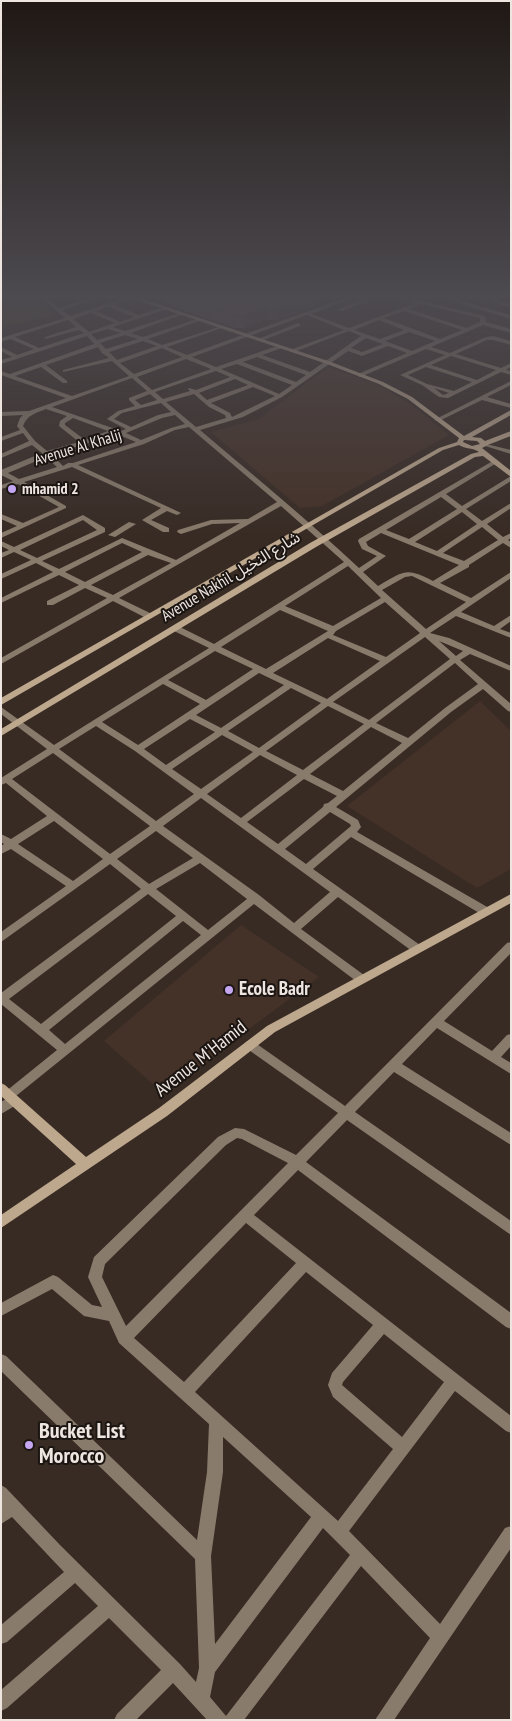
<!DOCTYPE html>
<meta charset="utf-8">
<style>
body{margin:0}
#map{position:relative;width:512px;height:1721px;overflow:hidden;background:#382b24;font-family:"PT Sans Narrow",sans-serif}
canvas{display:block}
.frame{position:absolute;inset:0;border:2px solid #eee5e1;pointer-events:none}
</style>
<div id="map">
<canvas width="512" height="1721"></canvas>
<div class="frame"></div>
</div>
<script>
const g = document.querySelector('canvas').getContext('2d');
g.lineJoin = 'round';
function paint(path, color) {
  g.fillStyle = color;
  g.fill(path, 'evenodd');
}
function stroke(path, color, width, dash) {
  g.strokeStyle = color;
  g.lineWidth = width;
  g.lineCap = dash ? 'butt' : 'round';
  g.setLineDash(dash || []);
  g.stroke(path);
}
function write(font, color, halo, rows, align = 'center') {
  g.font = font + ' "PT Sans Narrow","Noto Sans Arabic",sans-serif';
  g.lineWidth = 4;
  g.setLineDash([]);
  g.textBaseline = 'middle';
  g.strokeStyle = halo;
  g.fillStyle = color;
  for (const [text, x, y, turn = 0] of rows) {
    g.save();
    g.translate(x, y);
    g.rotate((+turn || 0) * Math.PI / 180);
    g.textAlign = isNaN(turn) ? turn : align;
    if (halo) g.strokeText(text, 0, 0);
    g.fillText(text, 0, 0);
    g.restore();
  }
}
paint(new Path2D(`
 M328,367L377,384L409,403L449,435L322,506L300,508L211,432L259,419Z
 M480,701L511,731V869L477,888L347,806Z
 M241,925L319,977L163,1093L104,1041Z`), '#443127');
paint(new Path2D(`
 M1,299H37L56,315L3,327Z`), '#4a401f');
paint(new Path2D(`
 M43,299H49L59,308L85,299H94L62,310L70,316L122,299H131L114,305L139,315L164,307L167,309L113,327L125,331L179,313L184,314L131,333L143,337L197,319L202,320L148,339L162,345L222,326V328L167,347L187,355L342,299H350L312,314L349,328L415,303L402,299H413L485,316L486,322L511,329V333L483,325L431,347L450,353L486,337L493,336L511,341V345L493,340H487L456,354L501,368L511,363V367L506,370L511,371V375L501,372L448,398L439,397L422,385L400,375L445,355L426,349L360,377L358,376V374L407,353L388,346L362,356L348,351L282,397L243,417L200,430C253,475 309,521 359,568L377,556L362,549L358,541L359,539L491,462H495V464L446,494L462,506L511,476V481L466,509L482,521L511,503V508L487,524L503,537L511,533V538L508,540L511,542V548L503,543L469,565V567L440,583L471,598L511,572V578L461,612L494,626L511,615V621L500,629L511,633V638L456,616L430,633L449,638L511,666V671L470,654L460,660L511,704V712L508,711L483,689L451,712L336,807L358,820L361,827L357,832L489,908L490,911L489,914H481L351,837L313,869L420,945L421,948L420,951H412L338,897L301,929L364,975L366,978L364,981H356L254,904L16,1096L20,1100L18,1104L1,1114V1102L6,1099L3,1095L5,1092L57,1050L1,1004V993L141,889L110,864L1,942V932L66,886L11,849L1,854V846L4,844L1,842V834L11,839L47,816L6,783L1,785V778L47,749L1,714V707L54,745L209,648L172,630V626H178L214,644L344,562L281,506L119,598L152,614V618H146L113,601L1,664V658L107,598L85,588L53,605H47V601L79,585L59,575L1,603V598L53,572L36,563L1,579V574L31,560L14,552L1,558V553L9,550L1,546V541L14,547L83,515L105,528V532L42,561L59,569L122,538L176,560L240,523L212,524L181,534L177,532L178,530L211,520L248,519L277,502L189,427L175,430L144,444L78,465L179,512L181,513L177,515L167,511L151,520L169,528V532H163L142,520L161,508L72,467L24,482L66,506V508L1,538V533L17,526L1,519V514L23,523L59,507L18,484L1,489V485L13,481L1,475V470L42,453L32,445L1,458V454L29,441L23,433L1,441V437L20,430L17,426L20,418L23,415L1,416V412L29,411L66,398L1,375V371L10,374L94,344L87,336L1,364V360L12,357L1,351V347L17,355L34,349L10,339L1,342V338L65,318ZM420,304L480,318V322L466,328L409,309ZM109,307L134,317L120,322L96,311ZM404,311L462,330L440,339L384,318ZM91,313L115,323L89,332L73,319ZM307,315L344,330L290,350V352H294L349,331L361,336L310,372L262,355L282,348L283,347L280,345L216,367L192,357ZM68,320L76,327L45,337V339L79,330L84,333L39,348L15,337ZM379,320L404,330L380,339L354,330ZM108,329L120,333L97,340L91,334ZM409,332L435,341L412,351L385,341ZM125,335L138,339L106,349L100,343ZM366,338L383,344L362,352L351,348ZM143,341L157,346L117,360L109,352ZM98,347L102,353L109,358L63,370V372L112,361L129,376L72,396L15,376L41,367L63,383H67V381L46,365ZM162,348L182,357L134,374L120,363ZM451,356L496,370L477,380L431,365ZM257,357L306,375L296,382L243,362ZM186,359L211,369L152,390L137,377ZM237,364L292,385L279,394L221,369ZM426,367L472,382L454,391L427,384L408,375ZM216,371L230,377L196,390L189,388L188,389L190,391L163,399L155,392ZM132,378L147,391L129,398V400L135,406L118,411L107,419L126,429L121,431L52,407ZM235,379L248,385L207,400L199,393ZM253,387L275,396L232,417L230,413L211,403ZM434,388L449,393L443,395ZM150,394L157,400L141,405L135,400ZM194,394L209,407L225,415L226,418L196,427L166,402ZM161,403L171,412L158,415L131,427L114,419L122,413ZM46,409L67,416L60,421L59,426L79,442L47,451L35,441L23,426C27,415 36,413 46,409ZM175,415L185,424L171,428L141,440L126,433L162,418ZM73,418L108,431L85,440L65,425V423ZM114,433L136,442L73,463H68L63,466L51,454L86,444ZM46,457L57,467L19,479L8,473ZM441,497L457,509L409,539L386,530ZM462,512L477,524L437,551L415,542ZM83,520L97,530L37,558L20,550ZM482,527L498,540L464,561L443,553ZM381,533L459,565L433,581C405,567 405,571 378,586L363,572L386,556L368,546L366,542ZM122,543L142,552L85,582L65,572ZM148,555L171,563L113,595L91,585ZM348,566L381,598L333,626L285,606ZM412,576L466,602L426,629L382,590L405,577ZM385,602L420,633L386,657L333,635L336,631ZM280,610L328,631L266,669L221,647ZM425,637L450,659L369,720L333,702ZM328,638L380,661L327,699L273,673ZM439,641L463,651L456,656ZM215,651L253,669L206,700L168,680ZM455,663L478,684L445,708L408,738L376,723ZM259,673L284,685L221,728L196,715ZM163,684L200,704L138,745L102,722ZM291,688L321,703L259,748L228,731ZM328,706L364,724L303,770L266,751ZM190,719L215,732L166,765L144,749ZM96,726L135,751L194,794L156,821L59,749ZM371,727L402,743L343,791L310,774ZM222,735L253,752L201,789L172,769ZM53,753L150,826L110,854L12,779ZM260,755L297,775L241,818L207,794ZM304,779L337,796L328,803L324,804L323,807L278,844L247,822ZM201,798L330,892L294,923L259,895L163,826ZM330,812L350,824L351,826L306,864L285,849ZM54,821L103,859L73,881L18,844ZM156,831L193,858L149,884L117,859ZM200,863L247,899L208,930L156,889ZM148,894L176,916L41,1024L9,999ZM183,921L201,935L65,1044L49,1030Z
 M363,299H371L342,311L337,310Z
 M445,299H454L511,315V319Z
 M484,299H493L511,304V308Z
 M298,323L301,325L300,326L261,341L256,340Z
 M511,381V385L487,397L511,404V408L482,400L439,421L434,420Z
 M482,443L511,450V454L482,445Z
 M129,522L136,524L115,537L108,535Z
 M511,942V953L444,1021L492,1051L507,1035L511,1034V1046L501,1057L511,1063V1074L437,1028L402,1064L511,1133V1145L394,1072L355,1112L511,1221V1235L347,1120L306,1162L511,1313V1329L506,1327L298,1170L254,1215L511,1416V1433L506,1431L455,1391L349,1531L440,1624L505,1528L511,1526V1548L394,1720H375L430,1638L361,1566L244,1720H207L173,1683L136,1720H114L117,1714L161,1670L109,1618L7,1708L1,1711V1690L98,1606L75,1583L7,1642L1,1644V1625L64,1572L12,1517L1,1524V1485L6,1488L60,1545L180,1664L196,1682L199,1668L195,1559L1,1371V1354L6,1356L197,1540L207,1472L209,1424L119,1343L109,1321L84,1316L52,1289L1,1316V1303L53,1275L58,1277L92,1305L102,1307L88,1277L94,1257L218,1137L235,1128L244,1129L296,1155L338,1113L246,1048L244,1045L246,1042L250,1040L254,1042L345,1106L507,943ZM237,1138L242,1139L288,1163L126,1326L102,1277L105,1264L226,1145ZM246,1223L296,1263L184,1382L134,1338ZM306,1272L373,1325L332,1373L328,1385L333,1397L393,1449L338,1521L195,1392ZM384,1334L444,1382L402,1437L342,1385L343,1382ZM223,1437L311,1517L215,1644L211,1556L223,1472ZM323,1528L350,1555L226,1716L210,1697L215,1672Z`), '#897b6b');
paint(new Path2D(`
 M134,299H143L331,362L383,382L412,397L464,436L511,410V415L472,437L481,438L485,441L511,431V436C501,440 491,443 482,448L511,471V477L483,456L475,457L316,547L1,736V729L310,543L471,454L479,452C474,448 465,449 459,445L443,450L1,705V698L439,448L457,442L459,438L408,399L379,384L327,364ZM464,440L477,441L480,444L472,446L463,442Z
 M511,894V903L275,1032L167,1116L1,1228V1215L76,1164L1,1096V1083L5,1085L86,1157L159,1108L267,1026Z`), '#bda78d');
paint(new Path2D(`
 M163,299H316V306L275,321L267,319L244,328H236L173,307Z`), '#554744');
paint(new Path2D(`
 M300,299H316V306L275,321V309Z
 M267,306V319L244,328V315Z`), '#453937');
const building = new Path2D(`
 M188,299H300L275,309L267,306L244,315H236Z`);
paint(building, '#63524f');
stroke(building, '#453937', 1);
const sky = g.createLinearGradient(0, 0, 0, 540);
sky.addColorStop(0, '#1f1814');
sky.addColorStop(0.55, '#4d4a50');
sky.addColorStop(1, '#4d4a5000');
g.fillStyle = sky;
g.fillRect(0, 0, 512, 540);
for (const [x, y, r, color] of [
 [12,489,5,"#c5a7f1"],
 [229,990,5,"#c5a7f1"],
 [29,1445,5,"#c5a7f1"]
]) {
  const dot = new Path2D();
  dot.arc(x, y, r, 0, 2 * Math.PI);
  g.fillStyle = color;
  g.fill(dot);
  stroke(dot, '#1b1512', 2);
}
write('16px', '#eee5e1', '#1b1512', [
 ["Avenue Al Khalij",78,448,-17],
 ["Avenue Nakhil شارع النخيل",231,577,-31]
]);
write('bold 16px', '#eee5e1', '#1b1512', [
 ["mhamid 2",22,489]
], 'left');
write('bold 19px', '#eee5e1', '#1b1512', [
 ["Ecole Badr",239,990]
], 'left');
write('19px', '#eee5e1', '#1b1512', [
 ["Avenue M'Hamid",201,1059,-38]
]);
write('bold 22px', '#eee5e1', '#1b1512', [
 ["Bucket List",39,1432],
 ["Morocco",39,1457]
], 'left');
</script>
